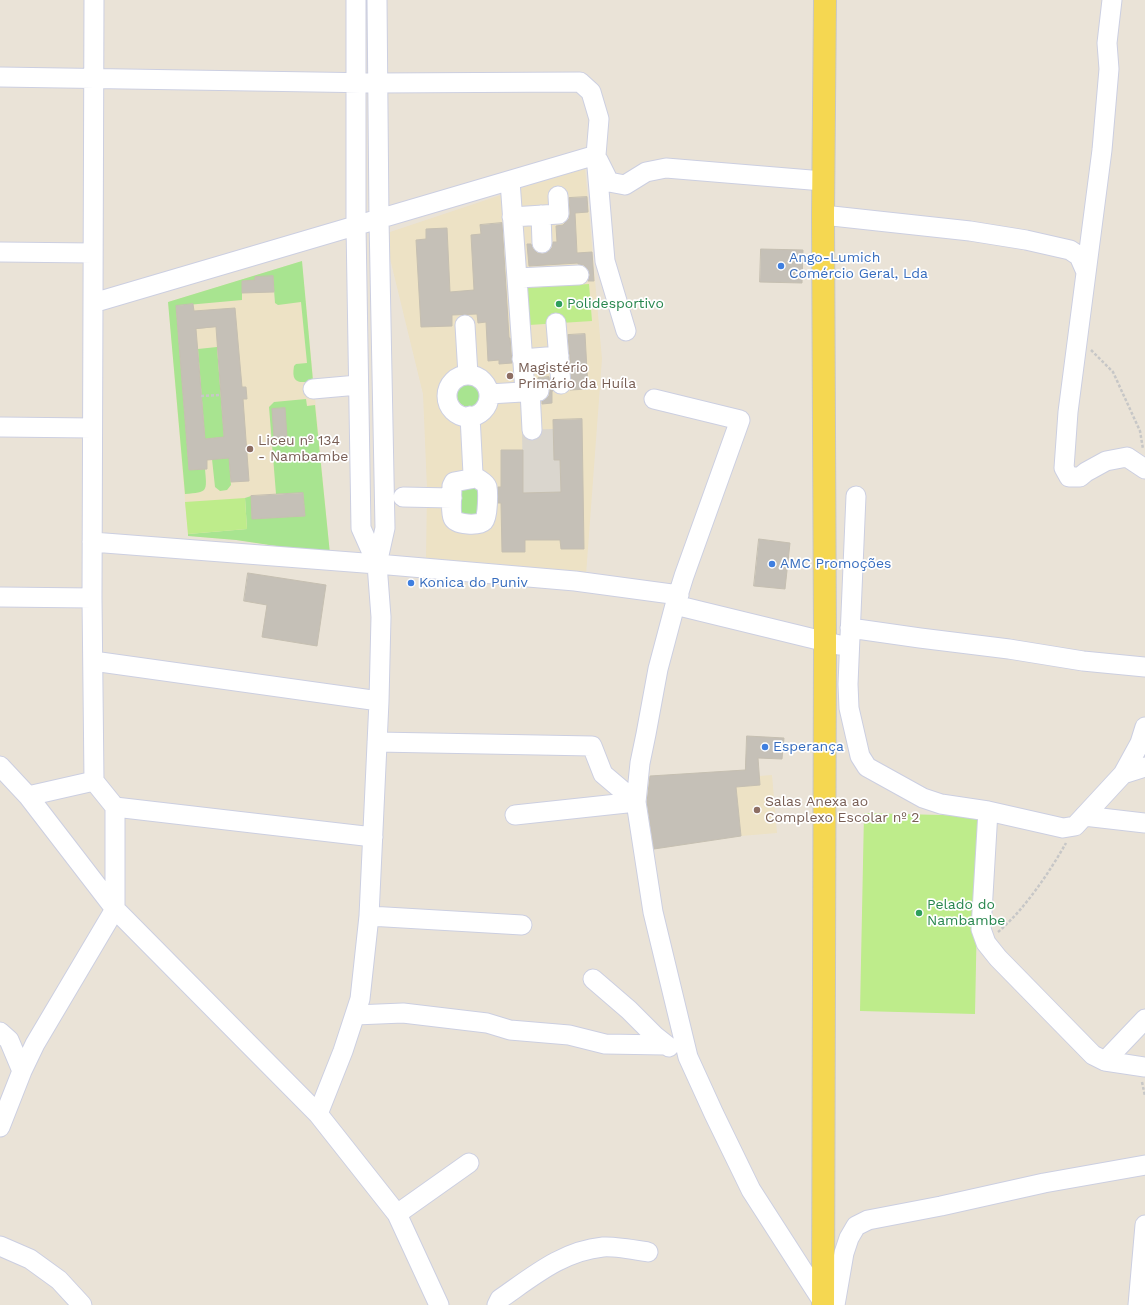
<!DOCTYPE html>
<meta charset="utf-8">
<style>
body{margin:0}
canvas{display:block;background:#eae3d7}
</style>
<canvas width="1145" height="1305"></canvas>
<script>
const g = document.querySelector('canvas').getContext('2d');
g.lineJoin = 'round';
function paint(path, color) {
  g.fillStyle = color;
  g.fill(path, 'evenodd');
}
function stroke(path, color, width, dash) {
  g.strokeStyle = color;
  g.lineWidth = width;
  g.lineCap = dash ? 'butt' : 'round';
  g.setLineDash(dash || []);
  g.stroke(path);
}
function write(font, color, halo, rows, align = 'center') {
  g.font = font + ' "Work Sans",sans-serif';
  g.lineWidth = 3.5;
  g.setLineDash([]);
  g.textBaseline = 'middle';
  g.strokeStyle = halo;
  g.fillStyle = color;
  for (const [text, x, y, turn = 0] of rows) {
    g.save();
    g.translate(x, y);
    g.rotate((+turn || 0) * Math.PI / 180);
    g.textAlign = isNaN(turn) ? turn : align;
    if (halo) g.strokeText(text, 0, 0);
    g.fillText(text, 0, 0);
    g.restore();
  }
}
paint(new Path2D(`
 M585,167L602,359L586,575L426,558L427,489L423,394L384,234Z
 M302,261L330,554L236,540L188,536L168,302Z
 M772,775L777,833L741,836L736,787L760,785L759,776Z`), '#ede2c5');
paint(new Path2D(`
 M302,261L313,381C299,383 291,384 294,366L296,364L307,363L301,302L278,305L275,303L273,277H255V280L242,281V300L176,306L189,470L205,469C207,492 208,492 185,494L168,302Z
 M217,347L224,437L205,439L198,349Z
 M457 395a12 12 0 1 1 24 0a12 12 0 1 1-24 0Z
 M306,399L307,406L315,405L330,554L236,540L188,536V534L247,529L245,498L251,496L252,519L305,516L303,493L276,494L269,407L274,402Z
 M229,458L231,485L227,490L220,491L215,487L212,459Z
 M474,487L478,488L479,492L478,514C473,516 465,516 460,513L459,491Z`), '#a8e490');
paint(new Path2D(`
 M589,284L592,321L529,325L527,288Z
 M245,498L247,529L188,534L185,502Z
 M864,813L979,816L975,1014L860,1011Z`), '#beec8b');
paint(new Path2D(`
 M553,429L554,459L560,460L561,492L523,493L522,430Z`), '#dad6ce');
const building = new Path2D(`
 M587,197L588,212L575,213L577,253L592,252L594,281H588L590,275L588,269L584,265L578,264V263L529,266L527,244H531L533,249L537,253L543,254L548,252L552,248L553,242H557L556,226L563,225L569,219L570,213L569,198Z
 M502,223L509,338H510L512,363L499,364V360L488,361L486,322L478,323L477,314L452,315V326L421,327L416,240L426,239V229L447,228L450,292L474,290L471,235L481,234L480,225Z
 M761,249L803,250L802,283L760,282Z
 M273,276L274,292L242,293V281L255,280V277Z
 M193,304L194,311L235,308L242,387H246L247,399H243L249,481L231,482L229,458L207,460V469L189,470L176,306ZM216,327L224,437L205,439L196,329Z
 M585,334L588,389L570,390L572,383L568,335Z
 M549,377L550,385L553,391H552V403L542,404V401L545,400L549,396L550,390L548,385L544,381L538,380V378Z
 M285,408L287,437L274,438L272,409Z
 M582,419L584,549H561L560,540H525V552H502L501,503H498V487H501V450H523V493L561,492L560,460H554L553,420Z
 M303,493L305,516L252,519L251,496Z
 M759,539L790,543L785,589L754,586Z
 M248,573L326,585L317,646L262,637L267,605L244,601Z
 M747,736L784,738L782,759L758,758L760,785L736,787L741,836L654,849L647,802L650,776L745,770Z`);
paint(building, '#c5c0b7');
stroke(building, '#c5bfb1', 1);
const minor = new Path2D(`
 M94,0L92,598L94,781
 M356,0V226L361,528L377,564
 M1112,0L1107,43L1109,69L1102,150L1068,412L1064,468L1069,477H1080L1086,472L1106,461L1127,457L1145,469
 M0,77L377,83L580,82L591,92L599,119L596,155L605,261L626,331
 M598,160L609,182L625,185L646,172L666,168L823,181
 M510,181L525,391
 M541,215L542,243
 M823,215L970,231L1026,240L1070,250L1079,256L1086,272
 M512,217L559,214L558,196
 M0,252L93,253
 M517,278L579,275
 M93,303L596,155
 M556,323L561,384
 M465,325L468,375
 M522,359L559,356
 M447 396a21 21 0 1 1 42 0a21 21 0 1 1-42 0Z
 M313,389L358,385
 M530,391L532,430
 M489,394L539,391
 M654,399L740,420L684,576L675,605L658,669L646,734L640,763L636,802L653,912L688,1057L714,1114L751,1190L823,1302L826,1305
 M470,416L473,474C477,480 485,481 487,487C488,492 488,517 484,521C479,526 456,525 453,518C450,512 452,494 452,486L454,482L470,479L473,474
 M0,427L92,428
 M856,496L848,684L849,708L860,756L867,767L923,798L941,804L988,811L1063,828L1075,826L1123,774L1140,743L1145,727
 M403,497L452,498
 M92,542L377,564L575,581L679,595
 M0,597L92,598
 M675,605L839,645
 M850,628L920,638L1009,649L1083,661L1145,667
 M93,661L379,701
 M377,742L592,746L603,774L636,802
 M0,766L28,796L115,909L318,1114L397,1214L439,1305
 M1123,774L1145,767
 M115,807L373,837
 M988,811L981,929L986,943L998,958L1093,1055L1105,1061L1145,1067
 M515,815L636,802
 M1084,816L1145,823
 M369,916L522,925
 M593,979L629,1010L655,1036L669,1047
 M355,1015L403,1013L487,1023L510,1030L569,1035L605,1044L665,1045
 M0,1032L9,1040L22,1071
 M1105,1061L1145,1019
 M318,1114L343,1051L360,999L369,916L379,701L381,617L377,564L385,528L379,219L377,0
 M0,1127L22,1071L35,1044L115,909V807L94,781L28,796
 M397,1214L469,1163
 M0,1246L30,1259L59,1280L82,1305
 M497,1305L500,1299C532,1277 562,1251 603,1247C614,1246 636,1250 648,1252
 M835,1305L844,1253L849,1238L856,1226L868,1220L941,1206L1044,1183L1145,1165
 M1138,1305L1145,1225`);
const major = new Path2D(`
 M823,1305L825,642L823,215L825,0`);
stroke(minor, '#cccfe1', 21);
stroke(major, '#c7c7c7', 24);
stroke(new Path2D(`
 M1091,350L1113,372L1140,431L1143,449
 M201,396L221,395
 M998,932C1024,910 1049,873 1066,843
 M1142,1082L1145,1096`), '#c7c7c7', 2.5, [3, 2]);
stroke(minor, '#fff', 19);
stroke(major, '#f5d751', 22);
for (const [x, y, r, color] of [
 [781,266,4,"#3f7fe0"],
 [559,304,4,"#2e9e5b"],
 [510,376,4,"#8d6e63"],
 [250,449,4,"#8d6e63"],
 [772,564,4,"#3f7fe0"],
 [411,583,4,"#3f7fe0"],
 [765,747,4,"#3f7fe0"],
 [757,810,4,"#8d6e63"],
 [919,913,4,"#2e9e5b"]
]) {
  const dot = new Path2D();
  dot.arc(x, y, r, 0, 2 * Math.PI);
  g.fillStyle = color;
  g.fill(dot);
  stroke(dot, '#fff', 1.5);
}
write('14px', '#366cbe', '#fff', [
 ["Ango-Lumich",789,258],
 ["Comércio Geral, Lda",789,274],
 ["AMC Promoções",780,564],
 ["Konica do Puniv",419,583],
 ["Esperança",773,747]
], 'left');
write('14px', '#27864d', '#fff', [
 ["Polidesportivo",567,304],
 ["Pelado do",927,905],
 ["Nambambe",927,921]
], 'left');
write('14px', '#785e54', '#fff', [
 ["Magistério",518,368],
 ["Primário da Huíla",518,384],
 ["Liceu nº 134",258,441],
 ["- Nambambe",258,457],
 ["Salas Anexa ao",765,802],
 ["Complexo Escolar nº 2",765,818]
], 'left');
</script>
